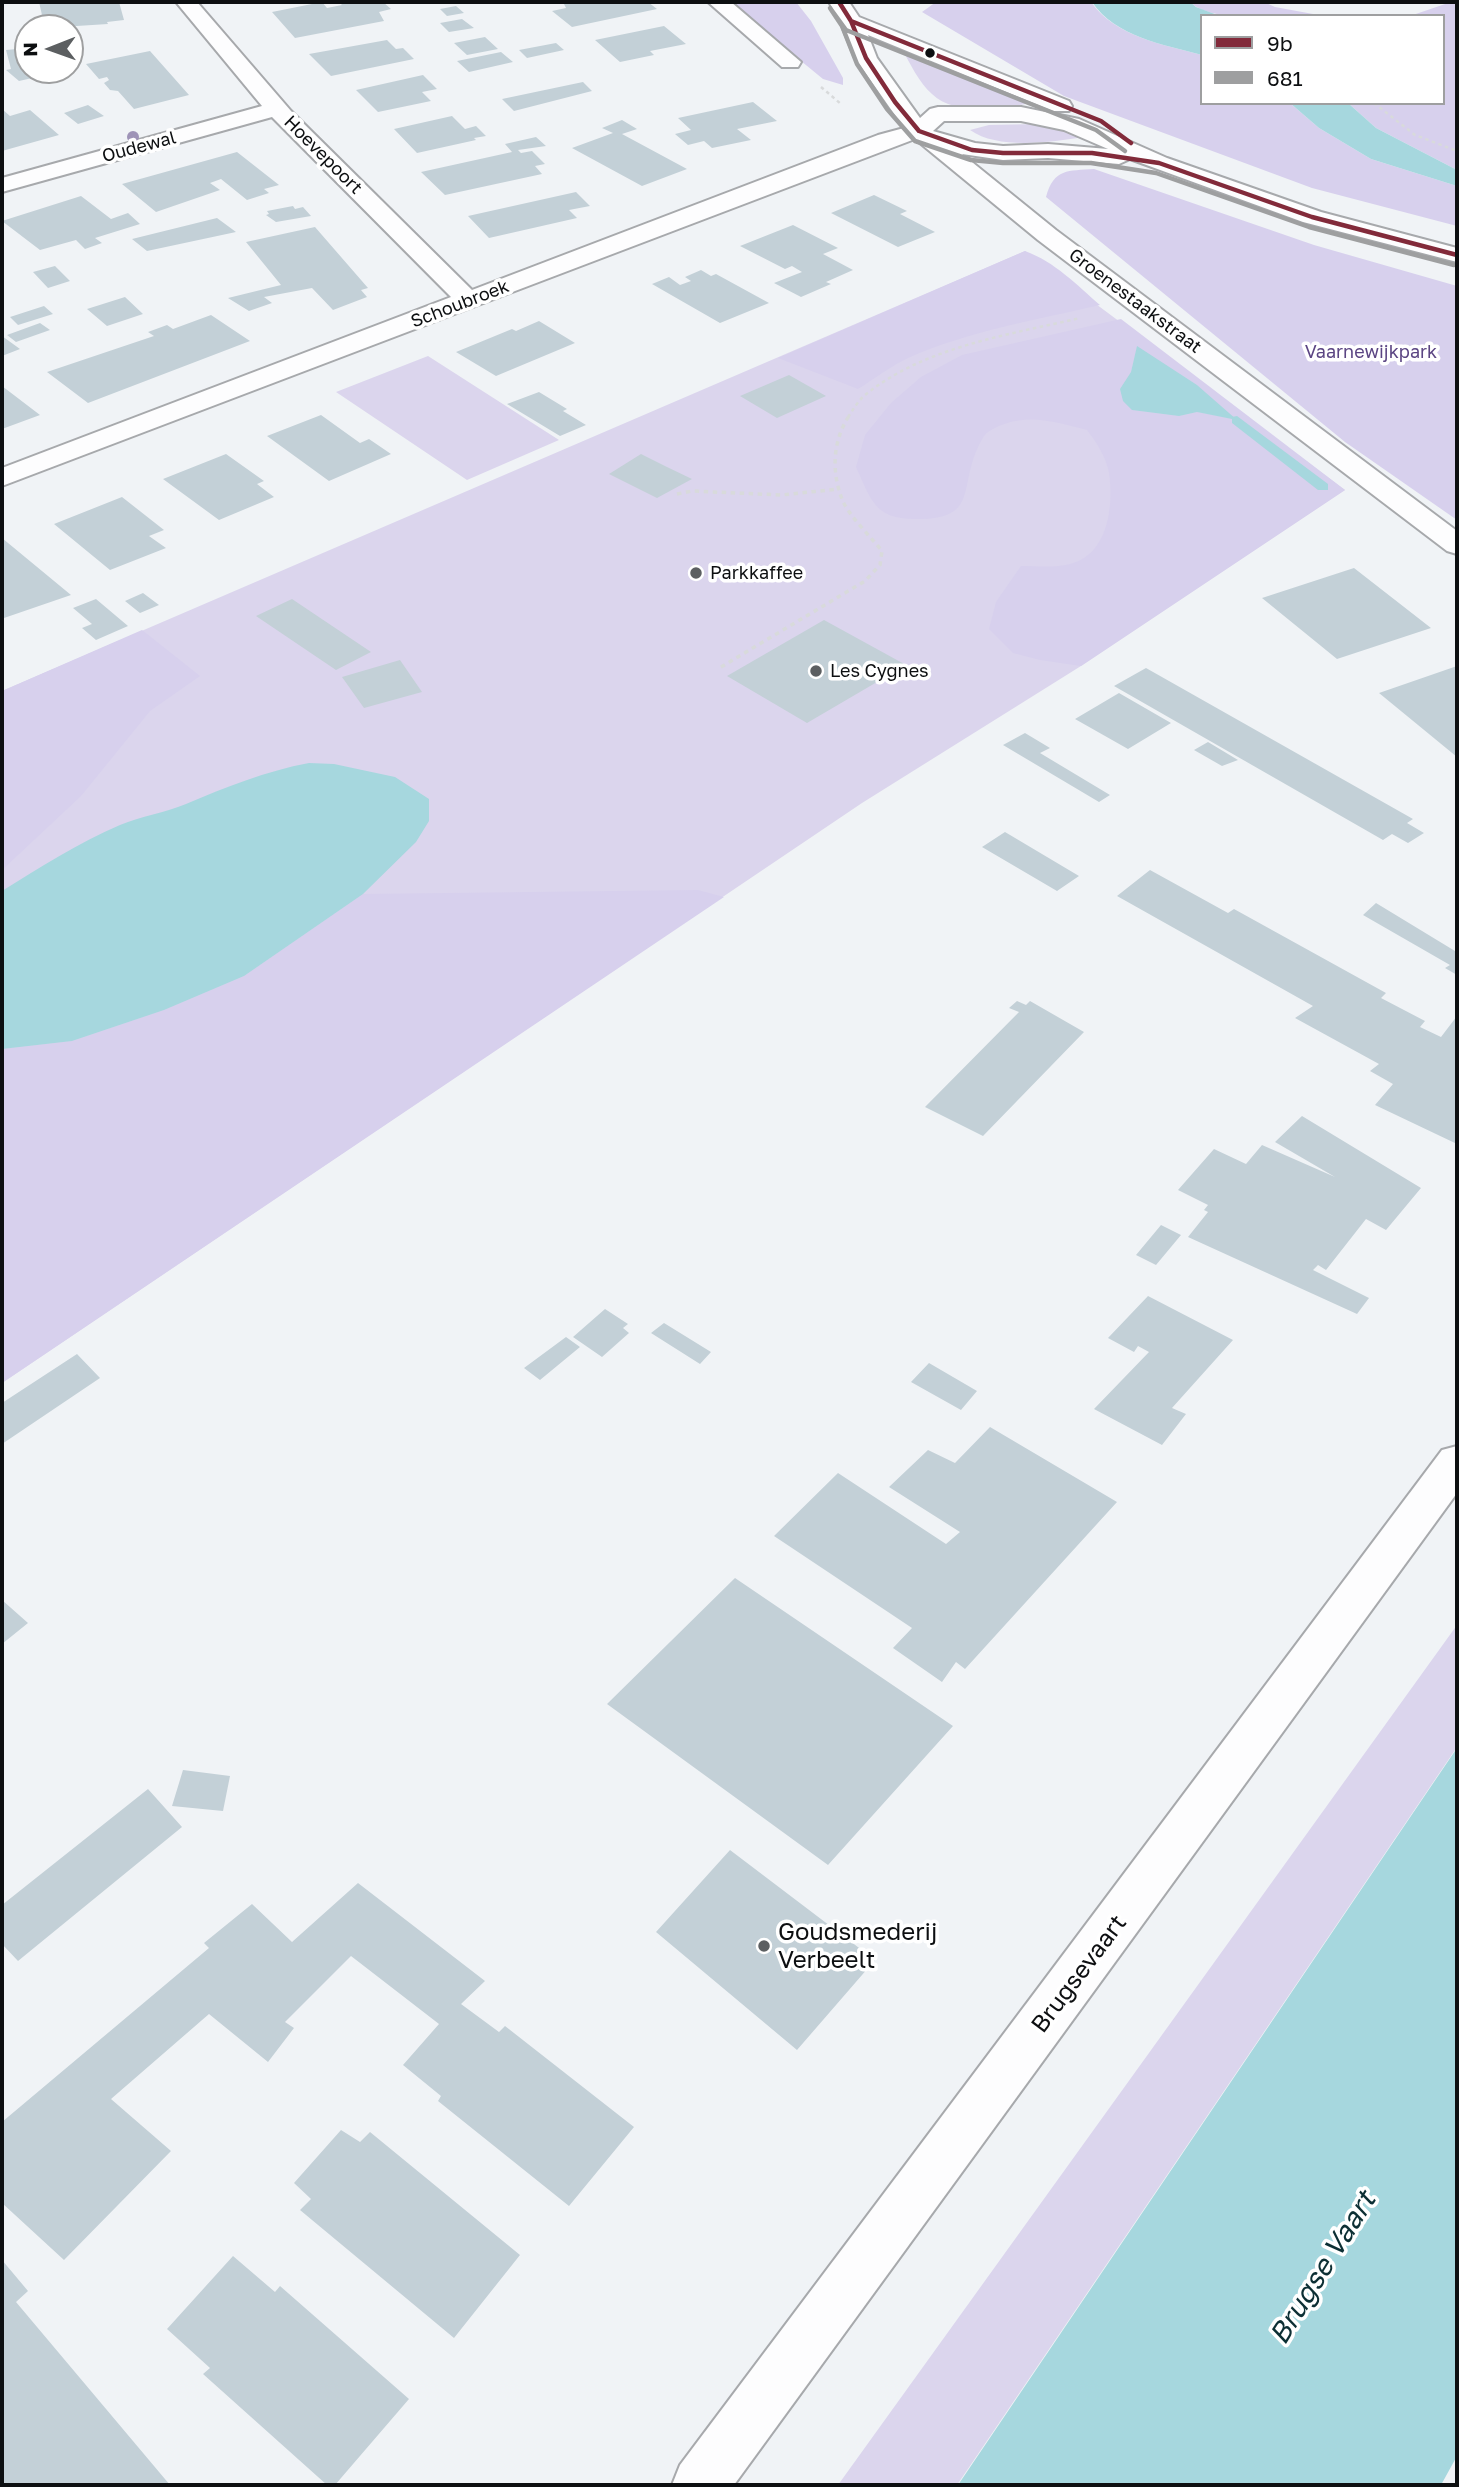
<!DOCTYPE html>
<style>
body{margin:0}
#map{position:relative;width:1459px;height:2487px;overflow:hidden;background:#f0f3f6;font-family:"Golos Text",sans-serif}
canvas{display:block}
.frame{position:absolute;inset:0;border:4px solid #0d0f11;pointer-events:none}
.legend{position:absolute;left:1200px;top:14px;width:245px;height:91px;box-sizing:border-box;background:#fff;border:2px solid #9e9fa0;margin:0;padding:9px 12px;list-style:none;font-size:21px;color:#0d0f11}
.legend li{display:flex;align-items:center;gap:14px;height:35px}
.legend b{width:35px;border:2px solid #9e9fa0}
.north{position:absolute;left:14px;top:14px;width:70px;height:70px;box-sizing:border-box;background:#fff;border:2px solid #9e9fa0;border-radius:50%;rotate:269deg;font-size:19px;font-weight:700;line-height:28px;text-align:center;color:#0d0f11}
.north::after{content:'';display:block;margin:auto;width:24px;height:32px;background:#5c5f61;clip-path:polygon(50% 0,100% 100%,50% 72%,0 100%)}
</style>
<div id="map">
<canvas width="1459" height="2487"></canvas>
<div class="frame"></div>
<ul class="legend">
<li><b style="height:9px;background:#822a3a"></b>9b</li>
<li><b style="height:9px;background:#9e9fa0"></b>681</li>
</ul>
<div class="north">N</div>
</div>
<script>
const g = document.querySelector('canvas').getContext('2d');
g.lineJoin = 'round';
function paint(path, color) {
  g.fillStyle = color;
  g.fill(path, 'evenodd');
}
function stroke(path, color, width, dash) {
  g.strokeStyle = color;
  g.lineWidth = width;
  g.lineCap = dash ? 'butt' : 'round';
  g.setLineDash(dash || []);
  g.stroke(path);
}
function write(font, color, halo, rows, align = 'center') {
  g.font = font + ' "Golos Text",sans-serif';
  g.lineWidth = 7;
  g.setLineDash([]);
  g.textBaseline = 'middle';
  g.strokeStyle = halo;
  g.fillStyle = color;
  for (const [text, x, y, turn = 0] of rows) {
    g.save();
    g.translate(x, y);
    g.rotate((+turn || 0) * Math.PI / 180);
    g.textAlign = isNaN(turn) ? turn : align;
    if (halo) g.strokeText(text, 0, 0);
    g.fillText(text, 0, 0);
    g.restore();
  }
}
paint(new Path2D(`
 M902,49L1037,102C1007,107 957,118 932,94C919,83 910,63 902,49Z
 M1039,124L1084,137C1051,142 998,150 970,130L989,125Z
 M1025,251L1345,490L1081,666L862,803L2,1383V691Z
 M428,356L559,440L467,480L336,392Z
 M1457,1625V1747L957,2485H838Z`), '#dbd5ed');
paint(new Path2D(`
 M729,2H796L811,21L843,78V85L823,79Z
 M936,2H1091C1116,37 1162,44 1202,55V103H1290L1319,128L1371,159L1457,186V226L1312,188L1064,96L922,12Z
 M1190,2H1264L1275,7L1324,16C1290,16 1214,25 1190,2Z
 M1451,2H1457V170L1376,128L1348,103H1443V16H1410Z
 M1094,169L1314,245L1457,286V520L1345,442L1046,197C1054,168 1068,171 1094,169Z
 M1025,251C1055,262 1077,285 1100,305C1036,320 969,331 908,358C891,366 874,379 858,389L778,358Z
 M1121,319L1345,490L1081,666L1040,660L1013,653L989,629L996,602L1021,566C1036,566 1055,568 1070,564C1108,555 1114,506 1109,473C1106,457 1097,443 1087,430C1051,421 1022,411 988,432C983,436 982,440 979,445C958,487 980,520 915,519C874,519 871,499 856,467L865,435L891,403L921,377L962,355ZM1137,347L1197,385L1235,419L1197,412L1179,416L1132,410L1120,389L1131,372Z
 M142,630L200,676L150,711L81,796L2,870V691Z
 M698,890L724,897L2,1383V1049L72,1041L164,1010L244,976L363,894Z`), '#d7d0ed');
paint(new Path2D(`
 M1092,2H1190L1196,7L1220,16H1202V55C1162,44 1116,37 1092,2Z
 M1290,103H1348L1376,128L1457,170V186L1371,159L1319,128Z
 M1137,346L1197,385L1237,420L1197,412L1179,416L1132,410L1123,401L1120,389L1131,372Z
 M309,763L334,764L395,777L429,799V821L416,842L363,894L244,976L164,1010L72,1041L2,1049V891C41,867 78,843 120,825C141,816 165,813 186,804C226,787 266,771 309,763Z
 M1457,1748V2456L1441,2485H958Z`), '#a6d7de');
paint(new Path2D(`
 M1237,416L1328,484V490H1318L1232,423V417Z`), '#a6d7de');
paint(new Path2D(`
 M39,2H119L124,20L107,22L108,24L45,28Z
 M322,2L327,8L342,5L339,2H383L391,9L379,12L384,21L295,38L272,12Z
 M573,2H648L657,9L572,27L552,11L566,8L564,4Z
 M456,6L464,13L447,16L440,9Z
 M462,19L474,28L449,32L440,23Z
 M664,26L686,44L650,51L654,55L620,62L595,40Z
 M485,37L498,49L467,55L454,43Z
 M387,40L396,49L403,48L414,59L331,76L309,54Z
 M556,43L564,50L527,58L519,50Z
 M28,48V70H47L50,74L19,81L6,70L11,69L6,50Z
 M150,51L189,95L134,109L118,91L110,90L104,83L109,80L107,77L99,79L86,64Z
 M501,52L513,62L469,72L457,61Z
 M423,75L437,89L422,92L431,101L378,112L356,90Z
 M583,82L592,91L514,111L502,99Z
 M753,102L777,121L737,129L751,140L712,148L704,141L688,145L675,134L691,130L678,118Z
 M88,105L104,116L78,124L64,113Z
 M2,109L10,116L30,110L59,135L2,151Z
 M452,116L465,129L476,126L486,136L474,138L476,140L417,153L394,129Z
 M622,120L637,129L622,134L687,169L642,186L572,148L613,133L602,128Z
 M536,137L546,146L518,150L521,153L532,151L545,164L535,166L542,174L445,195L421,172L512,152L505,144Z
 M237,152L279,185L264,189L269,193L247,200L221,179L210,183L220,190L156,212L122,184Z
 M576,192L590,206L569,210L577,218L489,238L468,216Z
 M874,195L907,211L900,214L935,232L898,247L831,213Z
 M81,196L111,219L128,213L140,224L95,238L102,243L85,249L76,240L40,250L2,221Z
 M293,206L295,209L303,207L311,216L276,222L266,215L269,214L267,211Z
 M217,218L236,232L147,251L132,239Z
 M793,225L838,248L823,254L853,270L826,282L831,284L801,297L774,283L802,272L792,266L785,269L740,246Z
 M315,227L368,288L361,290L367,297L333,310L312,288L264,297L272,303L249,311L228,298L281,285L246,242Z
 M55,266L70,281L48,288L33,272Z
 M701,270L711,276L716,274L769,303L720,323L652,284L669,277L680,285L691,281L685,277Z
 M125,297L143,314L107,326L87,309Z
 M44,306L53,314L18,325L10,317Z
 M211,315L250,341L88,403L47,372L154,336L148,332L167,325L173,329Z
 M539,321L575,343L496,376L456,352L512,329L516,331Z
 M40,323L50,330L16,342L7,335Z
 M2,336L20,349L2,356Z
 M789,375L826,396L777,418L740,396Z
 M2,386L40,415L2,429Z
 M539,392L567,409L563,411L586,425L560,436L507,404Z
 M321,415L360,443L369,439L391,454L329,481L267,436Z
 M226,454L264,481L257,484L274,497L219,520L163,479Z
 M641,454L667,467L692,479L657,498L609,474Z
 M122,497L164,530L149,536L166,548L110,570L54,524Z
 M2,538L71,595L4,618L2,616Z
 M1354,568L1431,628L1337,659L1262,598Z
 M143,593L159,605L140,613L125,601Z
 M96,599L128,626L96,640L82,628L92,624L73,608Z
 M292,599L371,652L336,670L256,616Z
 M824,620L906,665L807,723L727,676Z
 M400,660L422,692L364,708L342,677Z
 M1457,666V757L1379,693Z
 M1146,668L1413,819L1407,823L1424,833L1408,843L1392,834L1383,840L1114,686Z
 M1119,693L1171,723L1128,749L1075,719Z
 M1025,733L1050,748L1040,753L1110,795L1099,802L1003,745Z
 M1208,742L1238,760L1222,766L1194,750Z
 M1005,832L1079,876L1057,891L982,847Z
 M1150,870L1228,913L1234,909L1386,993L1381,998L1425,1021L1420,1027L1441,1037L1457,1016V1144L1375,1105L1393,1084L1370,1071L1379,1064L1295,1018L1313,1006L1117,896Z
 M1376,903L1455,951L1457,949V975L1445,968L1450,965L1363,915Z
 M1017,1001L1026,1005L1030,1001L1084,1032L983,1136L925,1107L1019,1012L1009,1008Z
 M1302,1116L1421,1188L1386,1230L1366,1219L1326,1270L1318,1265L1313,1270L1369,1298L1357,1314L1188,1237L1208,1212L1204,1210L1208,1205L1178,1190L1214,1149L1246,1164L1262,1145L1335,1177L1275,1142Z
 M1161,1225L1181,1235L1156,1265L1136,1255Z
 M1148,1296L1233,1340L1172,1408L1186,1414L1162,1445L1094,1409L1149,1352L1138,1346L1134,1352L1108,1338Z
 M605,1309L628,1324L623,1328L629,1333L602,1357L573,1337Z
 M664,1323L711,1352L700,1364L651,1333Z
 M566,1337L580,1347L540,1380L524,1368Z
 M77,1354L100,1378L2,1444V1403Z
 M929,1363L977,1391L961,1410L911,1382Z
 M990,1427L1117,1502L965,1669L956,1662L942,1682L893,1648L912,1628L774,1536L838,1473L946,1544L960,1532L889,1487L928,1450L955,1463Z
 M735,1578L953,1726L828,1865L607,1704Z
 M2,1600L28,1623L2,1644Z
 M183,1770L230,1776L223,1811L172,1806Z
 M148,1789L182,1827L18,1961L2,1944V1905Z
 M730,1850L875,1960L797,2050L656,1932Z
 M358,1883L485,1981L461,2004L499,2032L505,2026L634,2127L569,2206L438,2101L441,2096L403,2065L439,2024L351,1956L285,2022L294,2028L268,2062L209,2014L111,2099L171,2151L64,2260L2,2203V2122L209,1948L204,1943L252,1904L292,1942Z
 M341,2130L360,2142L370,2132L520,2255L454,2338L300,2210L311,2199L294,2183Z
 M233,2256L275,2292L280,2286L409,2399L335,2485H327L203,2374L210,2368L167,2329Z
 M2,2260L28,2291L16,2302L170,2485H2Z`), '#c3d0d7');
const minor = new Path2D(`
 M176,2H197L291,111L472,290L878,135L904,128L855,58L840,21L829,2H849L859,17L1069,101L1072,106L1069,111H1053L868,35L877,58L920,118L930,109L938,107H1021L1079,119L1167,158L1321,212L1457,248V262L1303,222L1130,159L1119,164L1048,158L1003,160L962,154L1056,230L1457,531V554L1447,551L1038,240L915,139L2,486V468L451,297L272,117L2,192V178L262,106ZM944,121H1021L1064,130L1108,149L1048,144L1003,146L975,143L933,131Z
 M708,2H731L801,62L798,67H782Z`);
const major = new Path2D(`
 M1457,1446V1493L734,2485H672L680,2465L1442,1450Z`);
stroke(minor, '#a7a9ac', 4);
stroke(major, '#a7a9ac', 4);
stroke(new Path2D(`
 M821,87L841,104
 M1374,103L1415,135L1457,151
 M848,417C853,410 858,401 864,396C923,347 1008,335 1080,318`), '#d8dadb', 2.5, [3.5, 3.5]);
stroke(new Path2D(`
 M677,494L692,491L781,495L839,489
 M721,667L865,581L880,565L882,551C871,537 848,515 842,499C831,471 833,440 849,416`), '#d8dadb', 3.5, [4.5, 4.5]);
paint(minor, '#fdfdfe');
paint(major, '#fdfdfe');
stroke(new Path2D(`
 M839,2L851,21L866,58L895,102L919,131L972,150L1003,153H1092L1159,163L1312,217L1457,255
 M839,2L851,21L1101,121L1131,143`), '#822a3a', 4.5);
stroke(new Path2D(`
 M830,8L842,26L857,64L887,109L915,141L971,160L1003,163H1091L1156,173L1309,227L1454,265
 M830,8L846,30L1096,130L1125,151`), '#9e9fa0', 4.5);
g.fillStyle = '#9e93b7';
for (const [x, y] of [
 [133,137]
]) {
  g.beginPath();
  g.arc(x, y, 6, 0, 2 * Math.PI);
  g.fill();
}
for (const [x, y, r, color] of [
 [930,53,6,"#0d0f11"],
 [696,573,7,"#5c5f61"],
 [816,671,7,"#5c5f61"],
 [764,1946,7,"#5c5f61"]
]) {
  const dot = new Path2D();
  dot.arc(x, y, r, 0, 2 * Math.PI);
  g.fillStyle = color;
  g.fill(dot);
  stroke(dot, '#fff', 2.5);
}
write('18px', '#0d0f11', '#fff', [
 ["Oudewal",139,147,-15],
 ["Hoevepoort",323,155,45],
 ["Groenestaakstraat",1135,301,37],
 ["Schoubroek",460,304,-21]
]);
write('18px', '#5b4583', '#fff', [
 ["Vaarnewijkpark",1371,352]
]);
write('18px', '#0d0f11', '#fff', [
 ["Parkkaffee",710,573],
 ["Les Cygnes",830,671]
], 'left');
write('24px', '#0d0f11', '#fff', [
 ["Goudsmederij",778,1932],
 ["Verbeelt",778,1960]
], 'left');
write('24px', '#0d0f11', '#fff', [
 ["Brugsevaart",1079,1974,-53]
]);
write('italic 28px', '#0c2f34', '#fff', [
 ["Brugse Vaart",1323,2268,-58]
]);
</script>
